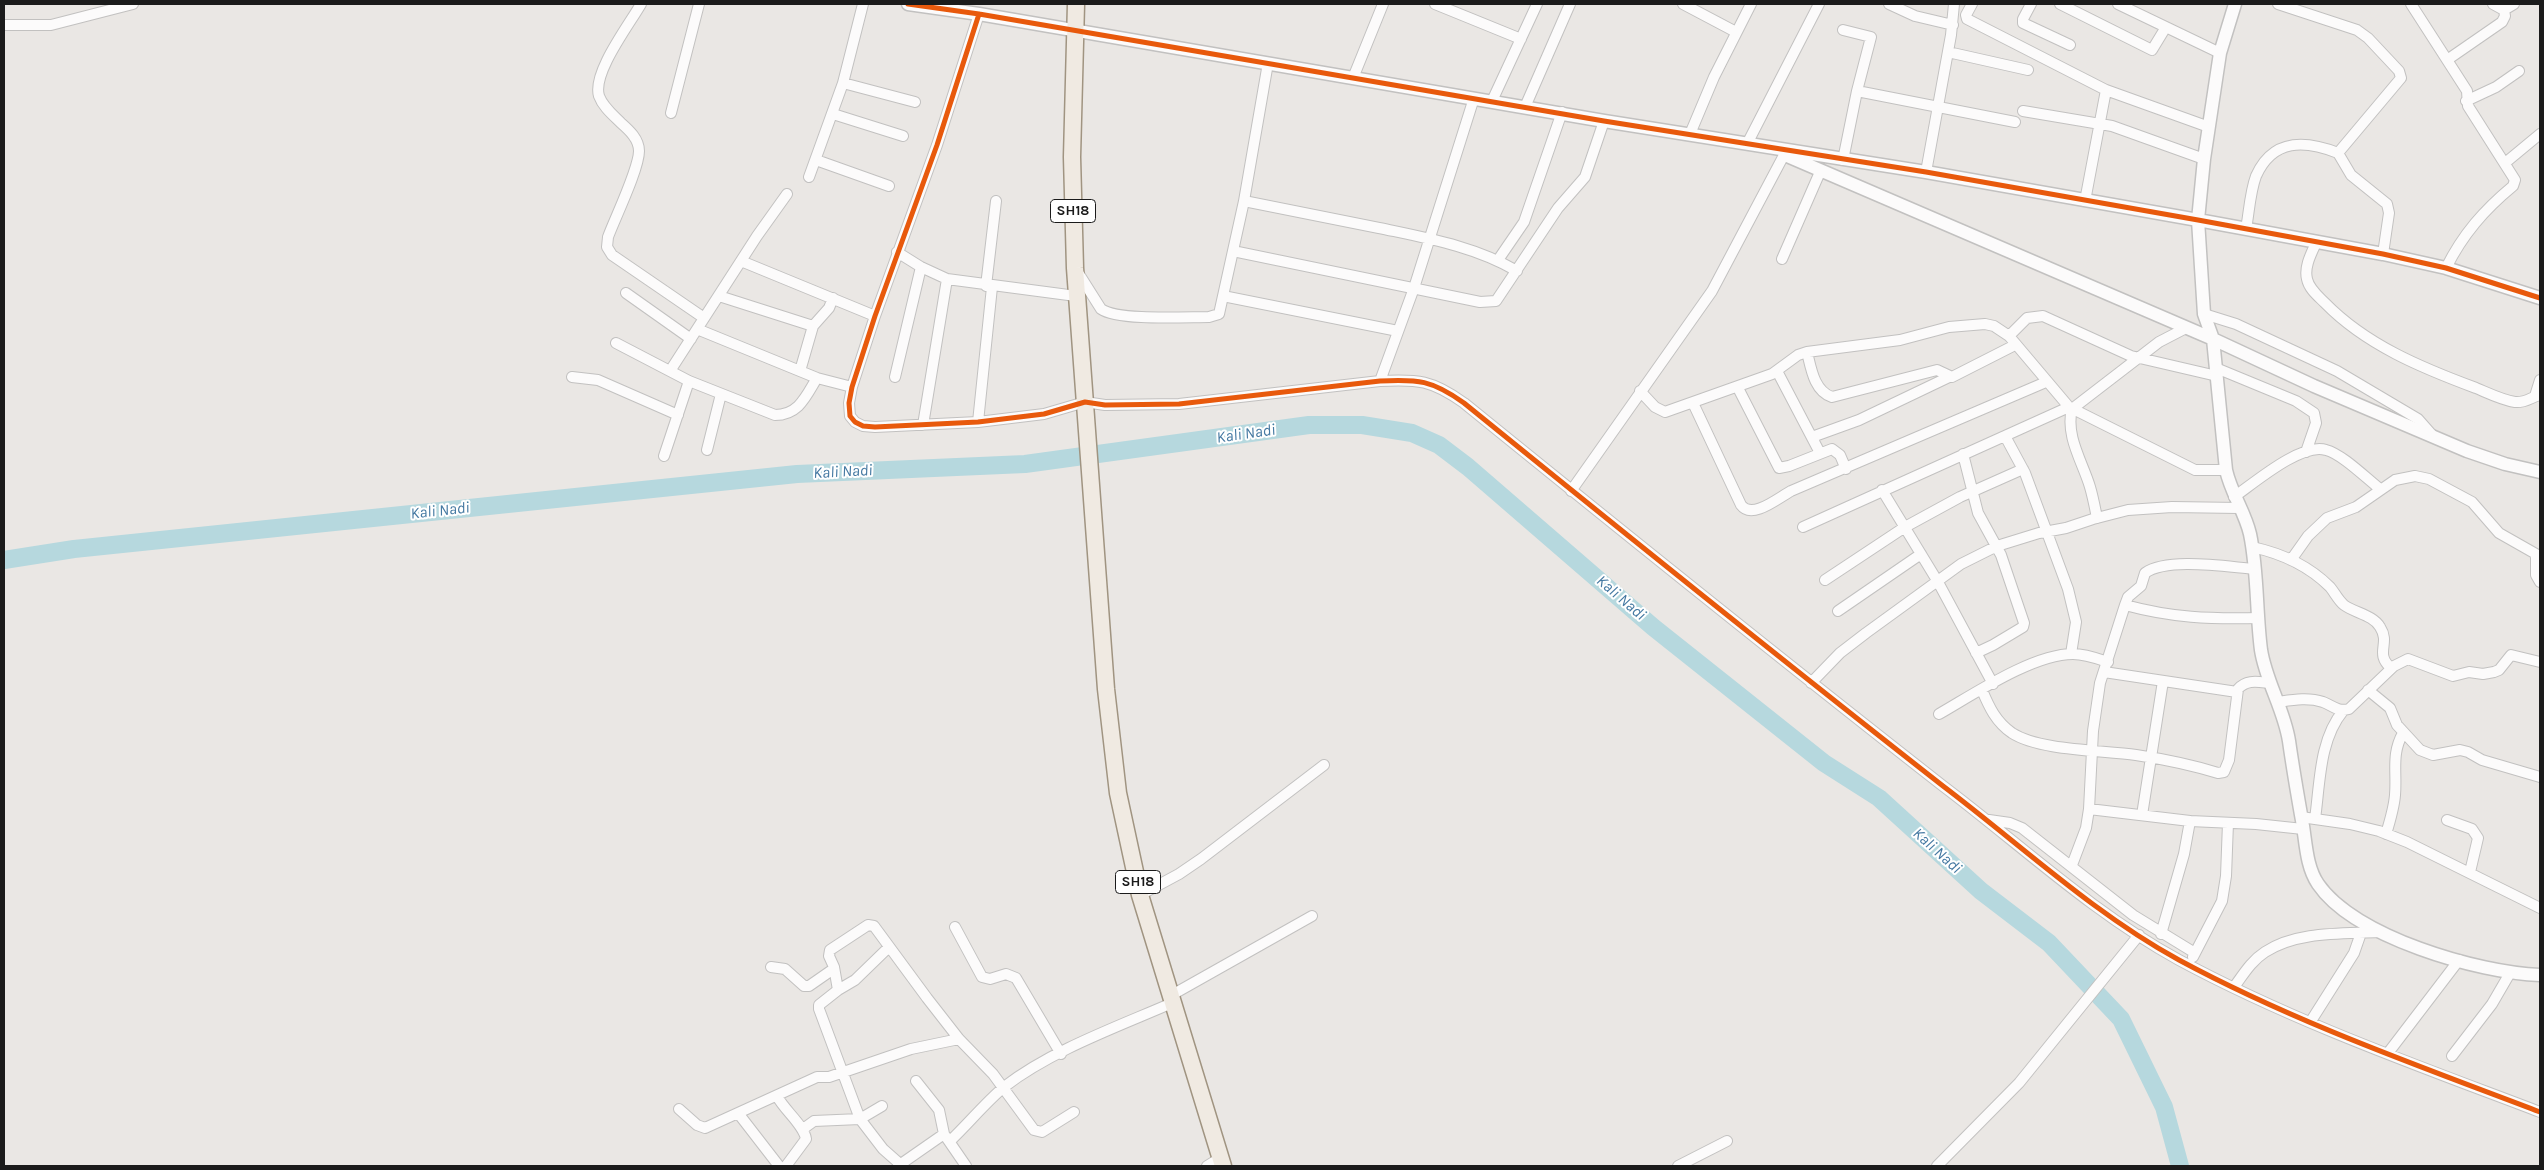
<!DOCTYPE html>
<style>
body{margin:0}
#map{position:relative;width:2544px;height:1170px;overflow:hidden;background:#eae7e4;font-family:Karla,sans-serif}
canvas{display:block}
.frame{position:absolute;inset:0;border:5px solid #1b1b1b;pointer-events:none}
</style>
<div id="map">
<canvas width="2544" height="1170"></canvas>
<div class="frame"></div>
</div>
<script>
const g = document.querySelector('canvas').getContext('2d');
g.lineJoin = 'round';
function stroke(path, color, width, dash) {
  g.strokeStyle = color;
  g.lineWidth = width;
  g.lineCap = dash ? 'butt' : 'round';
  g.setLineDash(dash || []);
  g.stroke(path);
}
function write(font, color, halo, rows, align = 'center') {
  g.font = font + ' Karla,sans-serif';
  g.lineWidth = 4;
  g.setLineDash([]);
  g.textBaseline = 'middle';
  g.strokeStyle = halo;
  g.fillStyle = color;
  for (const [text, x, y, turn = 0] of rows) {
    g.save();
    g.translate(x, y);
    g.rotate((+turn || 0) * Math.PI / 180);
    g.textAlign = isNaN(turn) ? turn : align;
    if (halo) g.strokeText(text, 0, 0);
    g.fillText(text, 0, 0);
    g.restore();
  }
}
stroke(new Path2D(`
 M4,560L74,549L797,474L1025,464L1309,425H1362L1412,433L1439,445L1468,467L1653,627L1824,763L1879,798L1981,891L2049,943L2121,1019L2164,1107L2180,1166`), '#b6d8de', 18);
const minor = new Path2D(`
 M641,4C629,25 592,73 599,96C603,107 613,115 621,123C629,130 639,139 639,151C639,169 615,218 608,237L607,247L612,255L704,318
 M1435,4L1521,39
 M1683,4L1736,32
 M1889,4L1915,16L1953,25
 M1972,4L1966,15L1967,19L2106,90
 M2031,4L2023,19V23L2070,45
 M2060,4L2152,50L2166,27
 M2118,4L2220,53
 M2411,4L2467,91L2468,106L2515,180L2513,186C2484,210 2463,234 2446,268
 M2493,4L2504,10L2514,4
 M979,14L937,145L875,316L852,387L849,403L850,416L855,422L863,426L875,427L978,422L1044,414L1085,402L1105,405L1179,404L1380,381C1418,379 1432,380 1464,403C1623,532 1782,660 1943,786C2021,845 2093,913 2179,960C2294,1022 2419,1066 2540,1112
 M4,25H51L133,4
 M1843,30L1871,37L1857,91
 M1948,52L2028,70
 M2447,60L2502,22L2505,16L2504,10
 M1353,78L1383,4
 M843,83L915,102
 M1492,101L1537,4
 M2466,101L2496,87L2519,71
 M1525,107L1570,4
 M2023,111L2112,126L2204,159
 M671,113L699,4
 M833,114L903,136
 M1690,134L1714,77L1751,4
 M1747,144L1819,4
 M2338,153L2351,175L2387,204L2389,213L2383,254
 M816,160L889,186
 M1843,160L1857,91L2015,122
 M2505,163L2540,134
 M1926,172L1951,35L1954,4
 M809,177L843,83L863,4
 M1244,201C1289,210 1334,219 1379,228C1426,238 1474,246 1517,271
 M2085,201L2106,90L2209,127
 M2246,229C2249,213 2250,192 2256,176C2273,138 2305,140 2338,153L2401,78L2399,71L2368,38L2357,30L2278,4
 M2316,243C2311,254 2304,267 2307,279C2309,289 2318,296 2325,303C2366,345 2422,368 2476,388C2488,393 2502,400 2515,402C2526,403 2531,397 2540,395
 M1233,251L1480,302L1496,301L1558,208L1585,177L1604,121
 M897,252L921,267L947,279L1076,296
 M1782,259L1820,172
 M1498,260L1524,222L1562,112
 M741,261L875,316
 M1077,271L1101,309C1118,321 1185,317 1209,317L1219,314L1244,201L1268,63
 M986,286L996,201
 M626,293L691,339
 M719,296L813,326
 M1223,296L1398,331
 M2204,314L2236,324L2337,371L2418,419L2433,436
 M697,329L817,378L852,387
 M2009,336L2027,318L2043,316L2131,356L2217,376
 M616,343L689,381L775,415C799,415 806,396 817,378
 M1807,352C1811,368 1814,391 1832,397L1937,370L1952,377L2015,345
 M2216,368L2296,401L2314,413L2316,423L2306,452
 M670,371L757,236L787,194
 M800,371L813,326L829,308L833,298
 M1777,371L1820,453
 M572,377L598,380L678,415
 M895,377L921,267
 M1380,381L1414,288L1474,98
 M1738,388L1779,468L1789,466L1832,449L1840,455L1846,469
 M1640,391L1655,407L1665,412L1772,374L1798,355L1807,352L1900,340L1949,327L1985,324L1994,326L2009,336L2069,407L2195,470H2226
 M2535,396L2540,380
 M1693,403L1741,505C1752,520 1778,498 1791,491L2046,382
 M978,422L992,287
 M923,425L947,279
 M2005,436L2025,473L2068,589L2076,622L2071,654
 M1812,437L1859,420L1949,377
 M707,450L721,394
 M1963,454L1978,513L2001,555L2024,623L2023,627L1993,645L1976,653
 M664,456L689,381
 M1882,490L1938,582L1993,684
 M1571,491L1712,291L1784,155
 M2234,497C2254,483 2302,442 2326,450C2342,454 2366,478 2380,489
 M2097,518C2095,508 2093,497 2090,487C2083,463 2065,436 2072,409L2159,342L2186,328
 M1803,527L2069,407
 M2252,547C2280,553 2309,566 2330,587C2335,593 2338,600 2344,605C2355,613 2373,615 2380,627C2391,644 2374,653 2391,668
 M2291,560L2308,536L2327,518L2356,507L2395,480L2415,476L2429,479L2472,502L2499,533L2536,554V575L2540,582
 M1825,580L1905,527L1960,497L2023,469
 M2125,605C2173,618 2209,619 2259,618
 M1838,611L1921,554
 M2104,672L2237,692
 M1811,683L1840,653L1866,633L1961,564L1997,546L2039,533L2066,528L2093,519L2128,510L2172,507L2239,508
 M1982,690C1989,707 1996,722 2012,733C2040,751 2103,750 2136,755C2163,759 2192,765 2218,773L2224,772L2229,760L2238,689C2247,679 2258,682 2270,683
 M2368,690L2390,708L2397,725L2420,750L2433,755L2460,750L2468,752L2482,760L2540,777
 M2278,702C2292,700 2308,697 2323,702C2333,706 2338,712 2349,709L2394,666L2408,659L2453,676L2469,672L2483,674L2494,672L2499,670L2511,655L2540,662
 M1939,714C1974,694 2033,654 2073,654C2085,654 2096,658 2108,662
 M2089,809L2190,821L2256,824L2303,829
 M2142,815L2163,681
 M2301,817L2350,824L2379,831L2407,842L2540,908
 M2315,819C2320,784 2319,740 2343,711
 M1989,820L2010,823L2022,828L2133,915L2195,953
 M2447,820L2472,829L2478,838L2470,872
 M2386,834C2390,821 2394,808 2395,795C2397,772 2391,754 2403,733
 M2072,865L2086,828L2089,809L2093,731L2100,683L2125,605L2128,597L2141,586L2145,573C2168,557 2227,567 2255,569
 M1140,895L1179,874L1201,859L1324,765
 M955,927L982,977L990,979L1006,974L1016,978L1061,1054
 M2161,934L2184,854L2190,821
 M2193,957L2222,901L2226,876L2228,823
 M771,967L785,969L804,986H809L832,970L834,967L829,956L830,950L868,925L874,926L927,998L959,1039L993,1074L1034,1130L1042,1132L1074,1112
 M834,967L838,990L819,1005V1009L860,1119L883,1149L900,1164
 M2234,987C2243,975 2251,961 2265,952C2297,931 2342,934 2379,932
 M838,990L855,980L889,947
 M1170,996L1312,916
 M2311,1021L2354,953L2361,933
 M2388,1053L2459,960
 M2452,1056L2492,1004L2510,973
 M916,1081L939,1110L944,1134
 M777,1096C784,1110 804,1125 806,1139L786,1166
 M679,1109L697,1125L705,1128L817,1077H829L911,1049L959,1039
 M738,1113L779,1166
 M803,1129L814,1121L860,1119L882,1106
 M950,1141C968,1124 985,1103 1004,1087C1052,1050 1117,1027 1172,1003
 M898,1166L944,1134L966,1166
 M1207,1166L1220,1158
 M1678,1166L1727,1141
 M1937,1166L2019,1083L2139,935`);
const tertiary = new Path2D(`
 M908,4L979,14L1604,121L1926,172L2198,220L2383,254L2446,268L2540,298
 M2235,4L2220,53L2204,159L2198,220L2204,314L2213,339L2226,470C2231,493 2245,512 2250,534C2258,572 2256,612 2261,650C2266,682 2284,709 2289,741C2293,769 2298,798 2303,826C2306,846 2307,868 2318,884C2354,937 2479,973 2540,975
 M1785,155L2213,339L2314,386L2467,451L2505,464L2540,472`);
const primary = new Path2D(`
 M1076,4L1072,157L1075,268L1106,689L1118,793L1140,895L1223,1166`);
stroke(minor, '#c2c1c0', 12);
stroke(tertiary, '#c2c1c0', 15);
stroke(primary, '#a09481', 19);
stroke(minor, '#fcfbfb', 10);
stroke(tertiary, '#fcfbfb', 12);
stroke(primary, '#f0eae2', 16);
stroke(new Path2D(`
 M908,4L979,14L1604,121L1926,172L2198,220L2383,254L2446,268L2540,298
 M979,14L937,145L875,316L852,387L849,403L850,416L855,422L863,426L875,427L978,422L1044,414L1085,402L1105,405L1179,404L1380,381C1418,379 1432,380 1464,403C1623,532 1782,660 1943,786C2021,845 2093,913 2179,960C2294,1022 2419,1066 2540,1112`), '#e8590c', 5);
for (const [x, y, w] of [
 [1073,211,45],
 [1138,882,45]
]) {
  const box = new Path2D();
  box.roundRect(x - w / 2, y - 11.5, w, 23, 4);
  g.fillStyle = '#fff';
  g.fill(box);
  stroke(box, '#1b1b1b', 1);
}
write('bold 14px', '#1b1b1b', null, [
 ["SH18",1073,211],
 ["SH18",1138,882]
]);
write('italic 16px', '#4579a2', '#fff', [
 ["Kali Nadi",1246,434,-8],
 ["Kali Nadi",843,472,-3],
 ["Kali Nadi",440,511,-6],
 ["Kali Nadi",1621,598,41],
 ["Kali Nadi",1937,851,42]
]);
</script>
